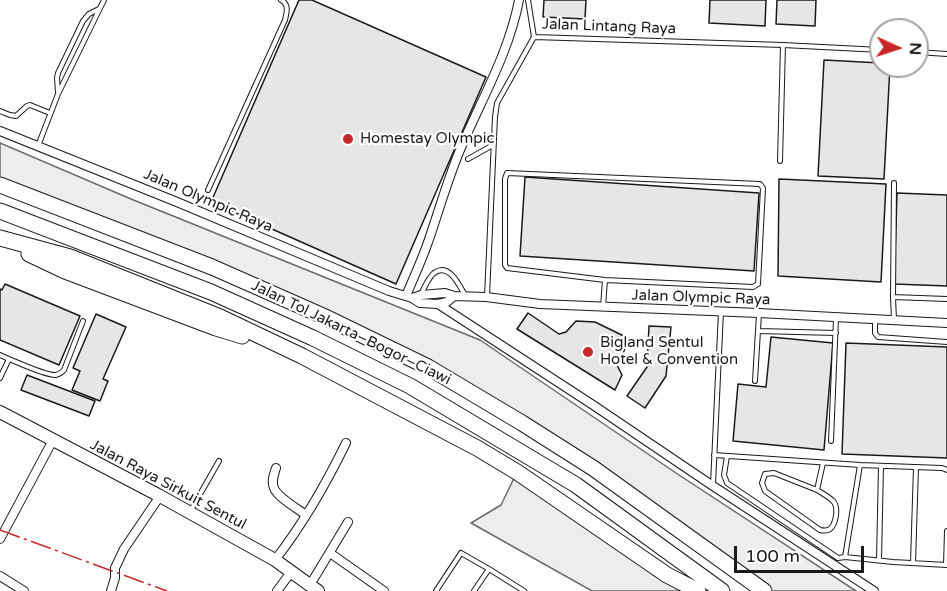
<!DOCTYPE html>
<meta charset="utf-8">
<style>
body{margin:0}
#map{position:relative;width:947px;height:591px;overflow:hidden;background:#fff;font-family:"Varela Round",sans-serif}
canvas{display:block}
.north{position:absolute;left:869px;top:18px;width:60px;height:60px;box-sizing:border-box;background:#fff;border:2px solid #a3a3a3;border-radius:50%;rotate:93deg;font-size:16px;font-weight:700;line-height:24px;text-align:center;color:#1a1a1a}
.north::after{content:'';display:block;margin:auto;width:21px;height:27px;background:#c62828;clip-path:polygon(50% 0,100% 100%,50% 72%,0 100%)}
.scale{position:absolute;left:734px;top:546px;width:130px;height:27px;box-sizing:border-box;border:3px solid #1a1a1a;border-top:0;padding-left:8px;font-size:18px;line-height:21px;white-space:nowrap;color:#1a1a1a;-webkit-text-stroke:4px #fff;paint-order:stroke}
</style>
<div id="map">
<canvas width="947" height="591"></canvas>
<div class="north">N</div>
<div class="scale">100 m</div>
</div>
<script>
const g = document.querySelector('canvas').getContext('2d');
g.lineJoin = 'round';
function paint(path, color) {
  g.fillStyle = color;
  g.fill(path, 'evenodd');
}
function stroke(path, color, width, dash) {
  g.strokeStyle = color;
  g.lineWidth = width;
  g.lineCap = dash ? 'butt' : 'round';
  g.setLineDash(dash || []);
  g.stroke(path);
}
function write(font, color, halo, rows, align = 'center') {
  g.font = font + ' "Varela Round",sans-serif';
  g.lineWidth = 4.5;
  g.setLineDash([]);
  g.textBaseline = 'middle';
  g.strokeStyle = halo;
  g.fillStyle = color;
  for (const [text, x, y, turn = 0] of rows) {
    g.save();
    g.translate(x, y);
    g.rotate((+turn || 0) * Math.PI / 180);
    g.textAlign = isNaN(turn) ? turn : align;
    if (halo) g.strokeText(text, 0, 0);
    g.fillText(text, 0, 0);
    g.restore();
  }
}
const built = new Path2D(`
 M0,143L131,199L480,340L676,473L856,591H764L428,367L0,185Z
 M517,472L698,591H592L471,523L501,505Z`);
paint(built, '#ededed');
stroke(built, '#6a6a6a', 1.5);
const building = new Path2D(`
 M299,0H312L486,77L396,284L211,202Z
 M544,0H586L585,19L543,17Z
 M710,0H766L765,26L709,23Z
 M777,0H816L815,26L776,24Z
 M824,60L881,63V66H890L884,179L818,176Z
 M525,177L759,193L754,271L520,256Z
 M779,179L886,184L881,282L778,276Z
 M897,193L947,195V286L894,284Z
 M5,284L80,316L59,365L0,340V289L2,290Z
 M528,313L559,334L566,332L576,321L595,322L630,339L617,365L622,375L615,390L517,329Z
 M96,314L126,327L103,379L108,381L100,401L72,390L80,371L73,368Z
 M649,326L671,327L666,376L645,408L627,396L647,367Z
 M771,337L833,343L824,450L733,441L738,384L766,387Z
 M846,343L947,347V458L842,454Z
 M27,375L95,401L89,416L21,390Z`);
paint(building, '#e6e6e6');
stroke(building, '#1a1a1a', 1.5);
const service = new Path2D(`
 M528,0L534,37
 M917,52L947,54
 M58,92L57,78L58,73L83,21L89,14L99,9
 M0,111L10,115L16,116L27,106L30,105L50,113
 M38,146L58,94L104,0
 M468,159L493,145
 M780,161L783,45
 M507,173L760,184L763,188L758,284L753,287L605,280L507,268L505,265V179Z
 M894,183L893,297L947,299
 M208,190L285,20C287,12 289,4 281,0
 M421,294C425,287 428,278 434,273C449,262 459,285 465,295
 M487,296L495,117L497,103L534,37L783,45L881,50
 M893,297L894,320
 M603,307L605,280
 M875,319V333L878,337L947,342
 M758,331L836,333
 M0,355L9,359
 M0,378L9,359C19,363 47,376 56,375C61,374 61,373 64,370L83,321
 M755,381L759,314
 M831,441L836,318
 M714,455L860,465L942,468L947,470
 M727,456L724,475L727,483L838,558L845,557L893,562L947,565
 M713,485L721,311
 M817,490C822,493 829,497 833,501C839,507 836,524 830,529C827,531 824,531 820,530L765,491L762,483L765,474L774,473L817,490L823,463
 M191,510L219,461
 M845,557L860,465
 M879,560L881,466
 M913,563L916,467
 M946,565L947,531
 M436,591L461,553L489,569
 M474,591L489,569L524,591`);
const minor = new Path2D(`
 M0,131L177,202L389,291L412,298L420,303L438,304L447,302L454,296
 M406,296C413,279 421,262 427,245C438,214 447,181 460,150C481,100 509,53 519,0
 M412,298L421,295L445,293L454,296L486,297L540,304L759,313L947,323
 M438,304L593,405L713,486L874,591
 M276,468C274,474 271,481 274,488C277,497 298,509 306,515
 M0,539L53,440
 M330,553L384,591
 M275,560C303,524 326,484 346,443
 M0,576L24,591
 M310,585L348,522
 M111,591L115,578V568L124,549L160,496
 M277,591L292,571`);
const primary = new Path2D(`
 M0,412L160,496L275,560L318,591`);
const motorway = new Path2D(`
 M0,185L212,267L323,316L428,367L522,423L593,468L764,591
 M0,211L211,292L313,338L410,386L576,485L722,591
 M0,238L70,257L220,317L302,356L477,448L517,472L667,575L698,591
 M29,254L65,271L216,328L242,336`);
stroke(service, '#1a1a1a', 6);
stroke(minor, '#1a1a1a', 10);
stroke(primary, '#1a1a1a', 14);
stroke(motorway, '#1a1a1a', 17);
stroke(service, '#fff', 4);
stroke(minor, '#fff', 8);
stroke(primary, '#fff', 12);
stroke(motorway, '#fff', 15);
stroke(new Path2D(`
 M0,530L167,591`), '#c62828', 1.5, [21, 4.5, 3, 4.5]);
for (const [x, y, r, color] of [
 [348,139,6,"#c62828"],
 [588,352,6,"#c62828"]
]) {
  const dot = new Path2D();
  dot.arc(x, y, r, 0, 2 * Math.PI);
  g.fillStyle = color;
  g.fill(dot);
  stroke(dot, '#fff', 2);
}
write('15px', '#1a1a1a', '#fff', [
 ["Jalan Lintang Raya",609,27,2],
 ["Jalan Olympic Raya",208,201,23],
 ["Jalan Olympic Raya",701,298,2],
 ["Jalan Tol Jakarta–Bogor–Ciawi",351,333,26],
 ["Jalan Raya Sirkuit Sentul",168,485,28]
]);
write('15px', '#1a1a1a', '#fff', [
 ["Homestay Olympic",360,139],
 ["Bigland Sentul",600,343],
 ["Hotel & Convention",600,360]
], 'left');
</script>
